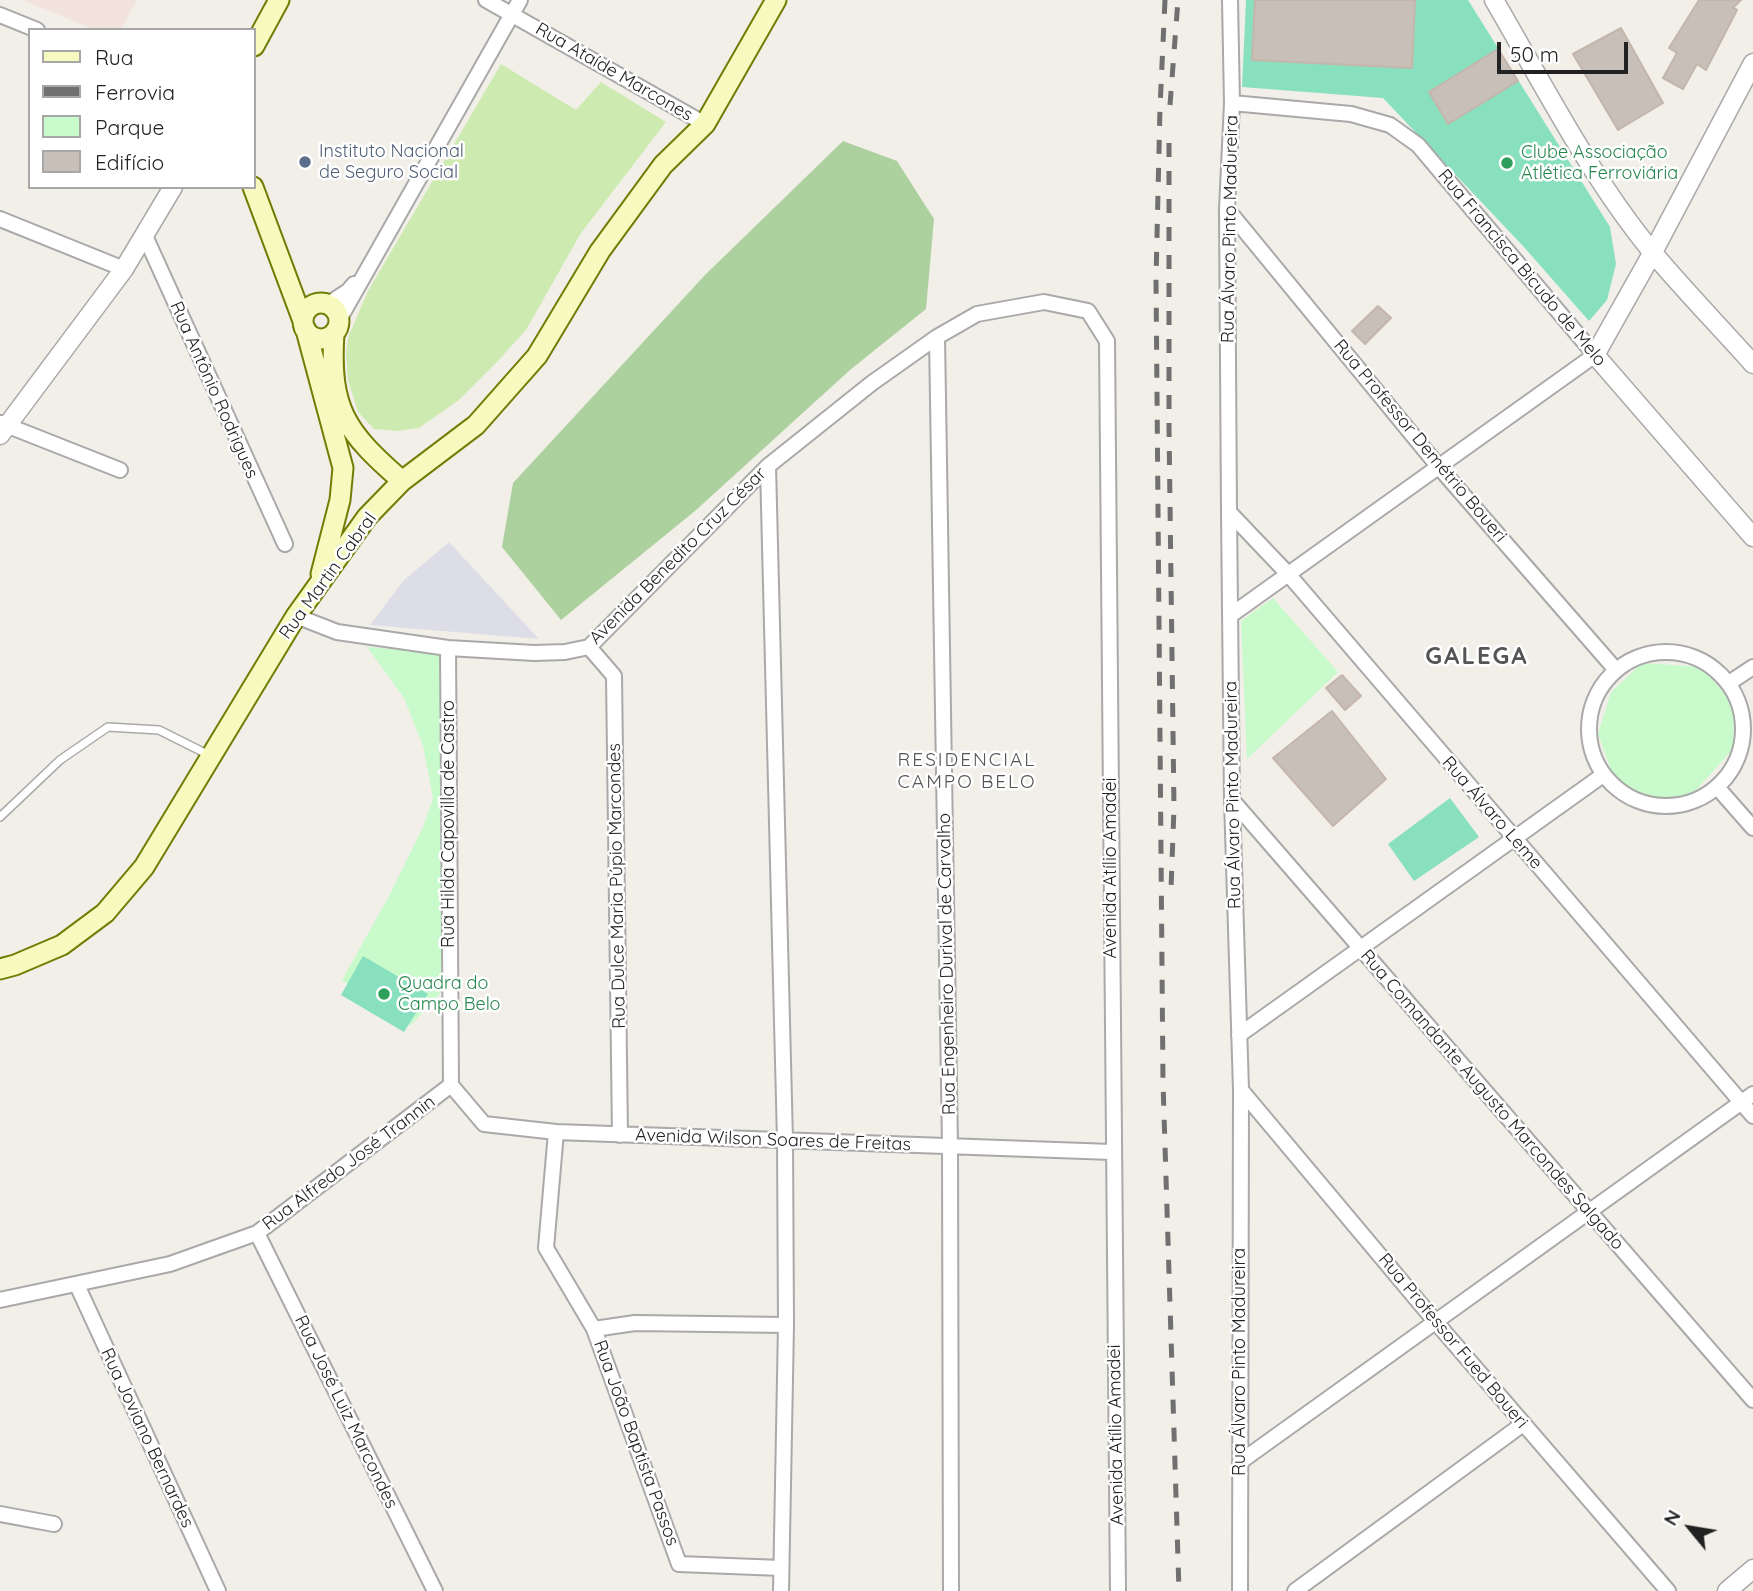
<!DOCTYPE html>
<meta charset="utf-8">
<style>
body{margin:0}
#map{position:relative;width:1753px;height:1591px;overflow:hidden;background:#f2efe9;font-family:Quicksand,sans-serif}
canvas{display:block}
.legend{position:absolute;left:28px;top:28px;width:228px;height:161px;box-sizing:border-box;background:#fff;border:2px solid #a7a7a7;margin:0;padding:9px 12px;list-style:none;font-size:21px;color:#222}
.legend li{display:flex;align-items:center;gap:14px;height:35px}
.legend b{width:35px;border:2px solid #a7a7a7}
.north{position:absolute;left:1655px;top:1493px;width:70px;height:70px;-webkit-text-stroke:5px #fff;paint-order:stroke;rotate:300deg;font-size:19px;font-weight:700;line-height:28px;text-align:center;color:#222}
.north::after{content:'';display:block;margin:auto;width:24px;height:32px;background:#222;clip-path:polygon(50% 0,100% 100%,50% 72%,0 100%)}
.scale{position:absolute;left:1497px;top:42px;width:131px;height:32px;box-sizing:border-box;border:4px solid #222;border-top:0;padding-left:9px;font-size:21px;line-height:24px;white-space:nowrap;color:#222;-webkit-text-stroke:5px #fff;paint-order:stroke}
</style>
<div id="map">
<canvas width="1753" height="1591"></canvas>
<ul class="legend">
<li><b style="height:9px;background:#f7fabf"></b>Rua</li>
<li><b style="height:9px;background:#707070"></b>Ferrovia</li>
<li><b style="height:19px;background:#c8facc"></b>Parque</li>
<li><b style="height:19px;background:#c7bfb8"></b>Edifício</li>
</ul>
<div class="north">N</div>
<div class="scale">50 m</div>
</div>
<script>
const g = document.querySelector('canvas').getContext('2d');
g.lineJoin = 'round';
function paint(path, color) {
  g.fillStyle = color;
  g.fill(path, 'evenodd');
}
function stroke(path, color, width, dash) {
  g.strokeStyle = color;
  g.lineWidth = width;
  g.lineCap = dash ? 'butt' : 'round';
  g.setLineDash(dash || []);
  g.stroke(path);
}
function write(font, color, halo, rows, align = 'center') {
  g.font = font + ' Quicksand,sans-serif';
  g.lineWidth = 5;
  g.setLineDash([]);
  g.textBaseline = 'middle';
  g.strokeStyle = halo;
  g.fillStyle = color;
  for (const [text, x, y, turn = 0] of rows) {
    g.save();
    g.translate(x, y);
    g.rotate((+turn || 0) * Math.PI / 180);
    g.textAlign = isNaN(turn) ? turn : align;
    if (halo) g.strokeText(text, 0, 0);
    g.fillText(text, 0, 0);
    g.restore();
  }
}
paint(new Path2D(`
 M22,0H137L121,30H95Z`), '#f3e3dd');
paint(new Path2D(`
 M501,64L576,110L601,82L666,122L581,233L526,330L496,363L459,400L419,428L397,431L374,429L358,412L348,380L346,352L349,335L368,291Z`), '#cdebb0');
paint(new Path2D(`
 M843,141L897,161L934,219L926,309L850,370L695,511L561,620L502,547L513,483L705,275Z`), '#add19e');
paint(new Path2D(`
 M1273,598L1338,672L1247,759L1241,621Z
 M367,647L441,653L443,990L410,1026L342,980L388,898L423,827L433,798L423,746L404,698Z
 M1642,663L1703,667L1733,705L1734,748L1687,800L1642,796L1613,776L1598,734L1611,692Z`), '#c8facc');
paint(new Path2D(`
 M1246,0H1468L1610,227L1616,264L1607,300L1589,321L1523,246L1383,98L1242,87Z
 M1450,798L1479,837L1414,881L1388,844Z
 M363,956L428,994L404,1032L341,995Z`), '#88e0be');
paint(new Path2D(`
 M449,542L539,639L370,625L404,580Z`), '#dddde8');
const building = new Path2D(`
 M1255,0H1415L1412,68L1252,60Z
 M1699,0H1741L1733,8L1737,10L1706,70L1697,64L1683,89L1663,78L1677,53L1669,48Z
 M1621,28L1663,103L1618,130L1573,54Z
 M1498,49L1518,81L1448,124L1429,92Z
 M1378,306L1391,318L1365,344L1352,331Z
 M1342,675L1361,696L1345,710L1326,688Z
 M1332,711L1386,779L1333,826L1273,758Z`);
paint(building, '#c7bfb8');
stroke(building, '#c4b6ab', 2);
const service = new Path2D(`
 M0,817L60,760L108,727L159,730L209,755`);
const minor = new Path2D(`
 M486,0L705,124
 M1230,0L1232,103L1227,209L1229,512L1232,800L1241,1090L1240,1591
 M0,15L37,30
 M1227,209L1438,466L1616,670
 M0,219L124,269
 M145,236L285,544
 M328,304L348,291L354,284
 M340,318L520,0
 M937,337L950,1146L951,1591
 M1,423L120,470
 M768,466L785,1140L786,1325L781,1591
 M1229,512L1289,575L1753,1116
 M1231,615L1595,355L1418,145L1390,125L1351,114L1232,103
 M296,616L337,632L448,648L534,653L565,652L589,647L768,466L872,383L937,337L977,314L1044,302L1088,311L1107,341L1118,1591
 M589,647L614,676L620,1135
 M448,648L451,1085
 M1589 729a77 77 0 1 1 154 0a77 77 0 1 1-154 0Z
 M1729,683L1753,667
 M1717,787L1753,828
 M1232,800L1753,1400
 M1239,1035L1603,775
 M451,1085L484,1124L556,1132L1112,1152
 M1241,1090L1434,1320L1668,1591
 M556,1132L546,1248L594,1329
 M257,1233L435,1591
 M77,1285L218,1591
 M0,1300L170,1264L257,1233L451,1085
 M1240,1462L1753,1094
 M0,1514L54,1524
 M781,1568L679,1564L594,1329L635,1323L786,1325
 M1295,1591L1523,1424`);
const tertiary = new Path2D(`
 M1494,0C1543,84 1591,178 1653,253C1685,291 1720,327 1753,364
 M1753,63L1653,252L1595,355L1753,537
 M0,435L124,269L173,187
 M1727,1591L1753,1569`);
const secondary = new Path2D(`
 M254,46L279,0
 M253,187L303,321
 M303 321a18 18 0 1 1 36 0a18 18 0 1 1-36 0Z
 M306,330L343,468L340,500L321,574
 M334,333C329,410 346,432 402,481
 M0,969L15,965L62,945L105,913L144,867L296,616L367,517L402,481L476,425L537,356L600,251L663,165L705,124L776,0`);
stroke(service, '#a9a9a9', 10);
stroke(minor, '#a9a9a9', 18);
stroke(tertiary, '#a9a9a9', 21);
stroke(secondary, '#707d05', 23);
stroke(service, '#fff', 7);
stroke(minor, '#fff', 14);
stroke(tertiary, '#fff', 18);
stroke(secondary, '#f7fabf', 19);
stroke(new Path2D(`
 M1165,0L1160,108L1156,279L1163,1082L1179,1591
 M1170,105L1178,0
 M1169,143V427L1174,808L1171,889`), '#707070', 5, [14, 14]);
for (const [x, y, r, color] of [
 [305,162,7,"#5c6f8a"],
 [1507,163,7,"#2e9e5b"],
 [384,994,7,"#2e9e5b"]
]) {
  const dot = new Path2D();
  dot.arc(x, y, r, 0, 2 * Math.PI);
  g.fillStyle = color;
  g.fill(dot);
  stroke(dot, '#fff', 2.5);
}
write('18px', '#222', '#fff', [
 ["Rua Ataíde Marcones",614,72,30],
 ["Rua Álvaro Pinto Madureira",1230,229,-89],
 ["Rua Francisca Bicudo de Melo",1522,268,50],
 ["Rua Antônio Rodrigues",214,390,66],
 ["Rua Professor Demétrio Boueri",1420,441,50],
 ["Avenida Benedito Cruz César",678,556,-45],
 ["Rua Martin Cabral",328,576,-54],
 ["Rua Álvaro Pinto Madureira",1233,795,-91],
 ["Rua Álvaro Leme",1492,813,49],
 ["Rua Hilda Capovilla de Castro",449,824,-90],
 ["Avenida Atílio Amadei",1111,868,-90],
 ["Rua Dulce Maria Púpio Marcondes",617,886,-91],
 ["Rua Engenheiro Durival de Carvalho",947,964,-91],
 ["Rua Comandante Augusto Marcondes Salgado",1492,1100,49],
 ["Avenida Wilson Soares de Freitas",773,1140,2],
 ["Rua Alfredo José Trannin",349,1163,-37],
 ["Rua Professor Fued Boueri",1453,1341,50],
 ["Rua Álvaro Pinto Madureira",1240,1362,-90],
 ["Rua José Luiz Marcondes",346,1412,64],
 ["Avenida Atílio Amadei",1116,1435,-91],
 ["Rua Joviano Bernardes",147,1438,65],
 ["Rua João Baptista Passos",636,1443,70]
]);
write('18px', '#4e5e75', '#fff', [
 ["Instituto Nacional",319,152],
 ["de Seguro Social",319,173]
], 'left');
write('18px', '#27864d', '#fff', [
 ["Clube Associação",1521,153],
 ["Atlética Ferroviária",1521,174],
 ["Quadra do",398,984],
 ["Campo Belo",398,1005]
], 'left');
g.letterSpacing = '2px';
write('19px', '#555', '#fff', [
 ["RESIDENCIAL",967,760],
 ["CAMPO BELO",967,782]
]);
g.letterSpacing = '0px';
g.letterSpacing = '2px';
write('bold 24px', '#555', '#fff', [
 ["GALEGA",1477,657]
]);
g.letterSpacing = '0px';
</script>
